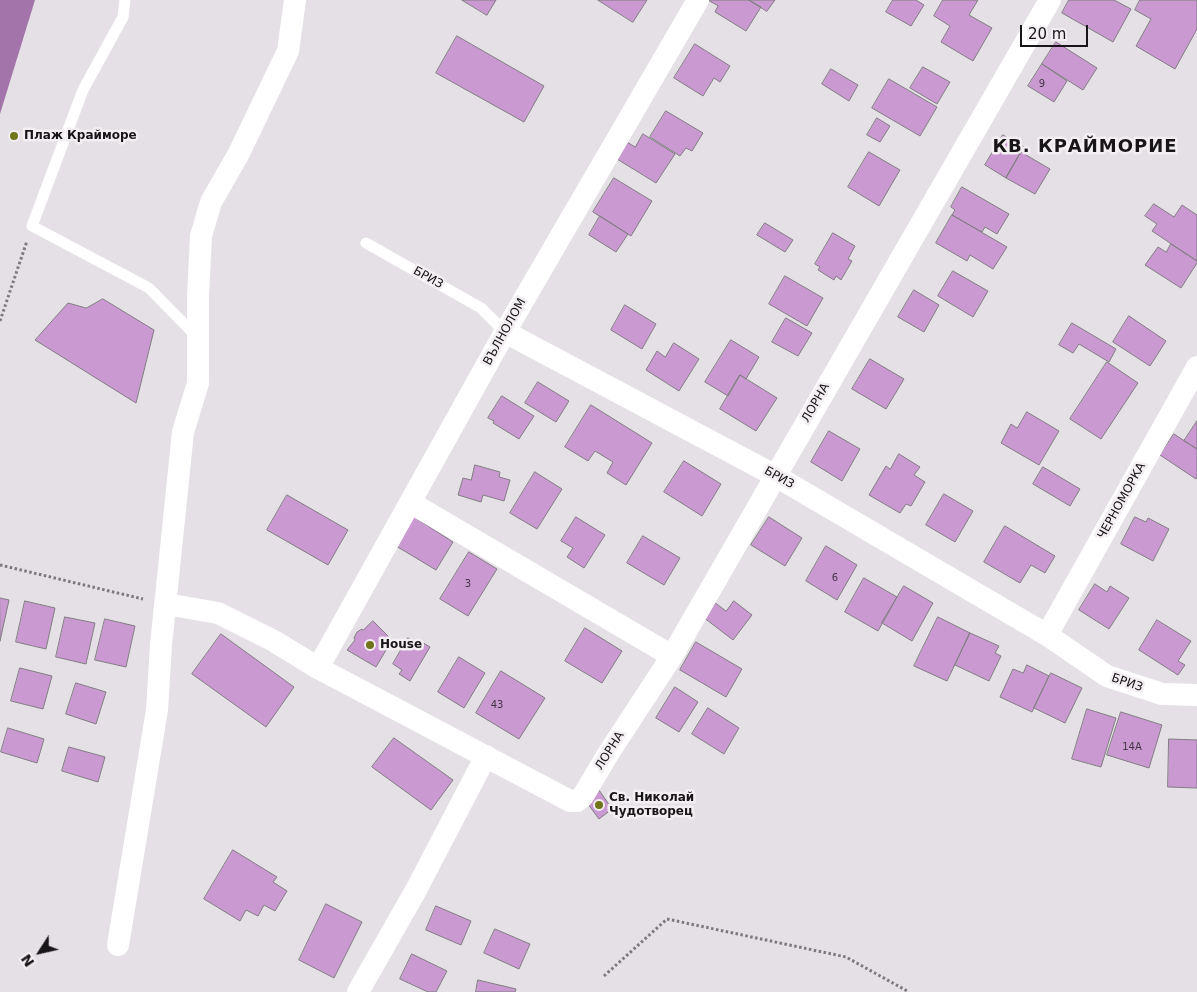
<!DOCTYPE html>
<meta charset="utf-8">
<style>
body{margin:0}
#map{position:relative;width:1197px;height:992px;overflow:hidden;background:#e4e0e5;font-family:"DejaVu Sans",sans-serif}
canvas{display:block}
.north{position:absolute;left:15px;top:927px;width:50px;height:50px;-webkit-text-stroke:4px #f2eef2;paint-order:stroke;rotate:235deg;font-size:14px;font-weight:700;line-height:20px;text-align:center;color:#171517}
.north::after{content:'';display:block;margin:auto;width:18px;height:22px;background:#171517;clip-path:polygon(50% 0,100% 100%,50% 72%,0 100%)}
.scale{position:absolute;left:1020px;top:25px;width:68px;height:22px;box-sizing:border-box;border:2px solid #171517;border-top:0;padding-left:6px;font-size:15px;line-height:18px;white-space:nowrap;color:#171517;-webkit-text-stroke:4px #f2eef2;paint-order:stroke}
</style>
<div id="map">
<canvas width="1197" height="992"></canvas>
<div class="north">N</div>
<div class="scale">20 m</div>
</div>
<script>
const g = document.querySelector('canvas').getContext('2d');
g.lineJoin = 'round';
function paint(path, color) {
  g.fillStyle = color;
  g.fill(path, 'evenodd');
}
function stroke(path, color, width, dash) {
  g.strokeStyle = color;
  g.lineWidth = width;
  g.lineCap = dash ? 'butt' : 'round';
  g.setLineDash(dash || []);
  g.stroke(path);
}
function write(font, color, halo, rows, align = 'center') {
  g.font = font + ' "DejaVu Sans",sans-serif';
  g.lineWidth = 5;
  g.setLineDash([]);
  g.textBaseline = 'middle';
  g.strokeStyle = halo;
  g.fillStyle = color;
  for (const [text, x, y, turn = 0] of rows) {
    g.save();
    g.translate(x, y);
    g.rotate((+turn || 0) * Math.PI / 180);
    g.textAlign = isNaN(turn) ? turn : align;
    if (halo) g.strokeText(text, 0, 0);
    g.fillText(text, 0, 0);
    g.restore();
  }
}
paint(new Path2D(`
 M0,0H35L0,114Z`), '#a374a9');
const building = new Path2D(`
 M462,0H496L487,15Z
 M598,0H647L633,22Z
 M708,0H749L761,7L746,31L715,12L718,6Z
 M749,0H775L767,11Z
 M893,0H916L924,5L911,26L886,12Z
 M943,0H978L969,15L992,28L973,61L941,42L950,26L934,16Z
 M1069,0H1114L1131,9L1113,42L1062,13Z
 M1140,0H1195L1197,1V29L1175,69L1136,46L1151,19L1135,10Z
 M457,36L544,86L524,122L436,73Z
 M1056,42L1097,68L1083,90L1042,64Z
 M695,44L730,66L720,82L714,78L703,96L674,78Z
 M1042,64L1067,81L1054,102L1028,86Z
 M923,67L950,82L937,104L910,88Z
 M831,69L858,85L849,101L822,84Z
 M889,79L937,107L920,136L872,108Z
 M666,111L703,133L692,151L686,148L680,156L650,137Z
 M877,118L890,126L880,142L867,135Z
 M643,134L675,154L656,183L617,159L627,142L635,147Z
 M1003,135L1024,147L1006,178L985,165Z
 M869,152L900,170L879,206L848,187Z
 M1021,152L1050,169L1035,194L1006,178Z
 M614,178L652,201L631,236L593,212Z
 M962,187L1009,214L997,234L985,227L982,232L952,215L955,210L951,207Z
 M1154,204L1174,217L1182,205L1197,215V261L1152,231L1157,224L1145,216Z
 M952,215L1007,247L993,269L970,255L967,261L936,243Z
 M600,216L628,234L616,252L589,235Z
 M765,223L793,240L785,252L757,235Z
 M833,233L855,246L848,259L852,261L841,280L836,276L834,280L818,270L820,267L815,264Z
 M1171,244L1197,261V263L1181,288L1145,265L1158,247L1166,252Z
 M953,271L988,291L973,317L938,296Z
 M785,276L823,298L807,326L769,304Z
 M914,290L939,305L924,332L898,317Z
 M103,299L154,330L136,403L35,340L68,303L86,308Z
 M625,305L656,324L642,349L611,330Z
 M1129,316L1166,341L1150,366L1113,342Z
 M786,318L812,333L798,356L772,342Z
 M1072,323L1116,349L1109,362L1079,344L1073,353L1059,345Z
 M731,340L759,357L746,379L740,375L728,396L705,382Z
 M674,343L699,359L679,391L646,370L657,351L665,357Z
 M870,359L904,379L886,409L852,389Z
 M1107,362L1138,383L1101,439L1070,419Z
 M740,375L777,398L756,431L720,409Z
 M538,382L569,401L556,422L525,403Z
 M502,396L534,416L519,439L493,423L494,421L488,418Z
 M591,405L652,443L626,485L607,473L613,462L595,451L588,461L565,447Z
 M1027,412L1059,431L1039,465L1001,443L1011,424L1017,428Z
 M1197,421V449L1184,441Z
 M829,431L860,449L842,481L811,462Z
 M1174,434L1197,449V477L1196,479L1160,455Z
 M899,454L920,467L914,475L925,482L911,506L906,504L900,513L869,495L886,466L890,469Z
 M684,461L721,484L702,516L664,492Z
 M475,465L500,472L499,477L510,480L504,501L483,495L481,502L458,495L463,478L471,480Z
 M1043,467L1080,489L1070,506L1033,484Z
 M535,472L562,489L537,529L510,513Z
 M944,494L973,511L955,542L926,525Z
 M287,495L348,530L328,565L267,530Z
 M414,517L453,542L436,570L396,546Z
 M576,517L605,535L584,568L567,557L573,548L561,541Z
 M769,517L802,538L785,566L751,545Z
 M1135,517L1146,522L1148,518L1169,529L1153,561L1121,544Z
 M1005,526L1055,556L1045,573L1031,565L1020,583L984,562Z
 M643,536L680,558L664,585L627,563Z
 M826,546L857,565L837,600L806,581Z
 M469,552L497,569L468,616L440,599Z
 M864,578L897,597L878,631L845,612Z
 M1095,584L1107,592L1110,586L1129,598L1109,629L1079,610Z
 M904,586L933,603L912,641L882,623Z
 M0,598L9,600L0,641Z
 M25,601L55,608L46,649L16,642Z
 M734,601L752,615L733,640L703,617L714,602L726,611Z
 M65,617L95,623L86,664L56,657Z
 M938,617L970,633L947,681L914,666Z
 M105,619L135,626L126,667L95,660Z
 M1157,620L1191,641L1178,661L1185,665L1178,675L1139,650Z
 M373,621L392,640L376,667L347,650L355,640L354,638L357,632L362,629L363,630Z
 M585,628L622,651L602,683L565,661Z
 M970,633L999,646L995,653L1001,656L989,681L955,665Z
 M221,634L294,687L266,727L192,674Z
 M408,638L418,644L420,641L430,647L410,681L399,674L402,670L393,664Z
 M696,642L742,669L726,697L680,670Z
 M459,657L485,673L464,708L438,692Z
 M1027,665L1049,676L1032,712L1000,697L1013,669L1023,673Z
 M20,668L52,676L43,709L11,701Z
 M501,671L545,698L519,739L476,713Z
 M1051,673L1082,688L1065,723L1034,708Z
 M76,683L106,692L96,724L66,714Z
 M675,687L698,702L679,732L656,718Z
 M708,708L739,728L724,754L692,734Z
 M1087,709L1116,718L1101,767L1072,759Z
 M1121,712L1162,725L1149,768L1107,755Z
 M8,728L44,739L37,763L1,752Z
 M394,738L453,780L431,810L372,767Z
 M1169,739L1197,740V788L1168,787Z
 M69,747L105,757L98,782L62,771Z
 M599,790L612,809L599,819L585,800Z
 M233,850L277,877L273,882L287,891L275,911L264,905L258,916L246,910L240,921L204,899Z
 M326,904L362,922L334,978L299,960Z
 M436,906L471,921L461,945L426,930Z
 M495,929L530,944L519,969L484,953Z
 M412,954L447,971L436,992H428L400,979Z
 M478,980L516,989L515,992H476Z`);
paint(building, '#ca99d1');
stroke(building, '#817e82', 1);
stroke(new Path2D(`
 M0,321L27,241
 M0,565L143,599
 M604,976L667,919L846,957L909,992`), '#7c797d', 3, [2.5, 2.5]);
stroke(new Path2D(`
 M125,0L123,17L83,90L32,226L149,288L196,336
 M366,243L481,308L505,332`), '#fff', 11);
stroke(new Path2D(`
 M505,332L774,475L1047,635L1107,676L1162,694L1197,695
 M411,503L672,656
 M166,604L218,613L274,641L318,668L570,801H577L583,796L608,754L672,656L1050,0
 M1047,635L1197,367
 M318,668L505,332L698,0
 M118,945L157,710L161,645L183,432L198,383V296L201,236L211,202L238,155L288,51L295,0
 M358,992L416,890L486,756`), '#fff', 22);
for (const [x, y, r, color] of [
 [14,136,5,"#70751c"],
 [370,645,5,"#70751c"],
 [599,805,5,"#70751c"]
]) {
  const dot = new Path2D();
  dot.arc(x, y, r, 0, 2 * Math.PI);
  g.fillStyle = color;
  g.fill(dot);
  stroke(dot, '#f2eef2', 2);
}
write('10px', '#443646', null, [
 ["9",1042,84],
 ["6",835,578],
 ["3",468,584],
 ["43",497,705],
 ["14A",1132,747]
]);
write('bold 12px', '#171517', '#f2eef2', [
 ["Плaж Крайморе",24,136],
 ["House",380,645],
 ["Св. Николай",609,798],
 ["Чудотворец",609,812]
], 'left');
write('12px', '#171517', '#f2eef2', [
 ["БРИЗ",428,278,29],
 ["ВЪЛНОЛОМ",505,332,-61],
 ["ЛОРНА",816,403,-60],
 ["БРИЗ",779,478,29],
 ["ЧЕРНОМОРКА",1122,501,-61],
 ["БРИЗ",1127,683,19],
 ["ЛОРНА",610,751,-58]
]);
g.letterSpacing = '1px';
write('bold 18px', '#171517', '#f2eef2', [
 ["КВ. КРАЙМОРИЕ",1085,147]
]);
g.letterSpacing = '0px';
</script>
